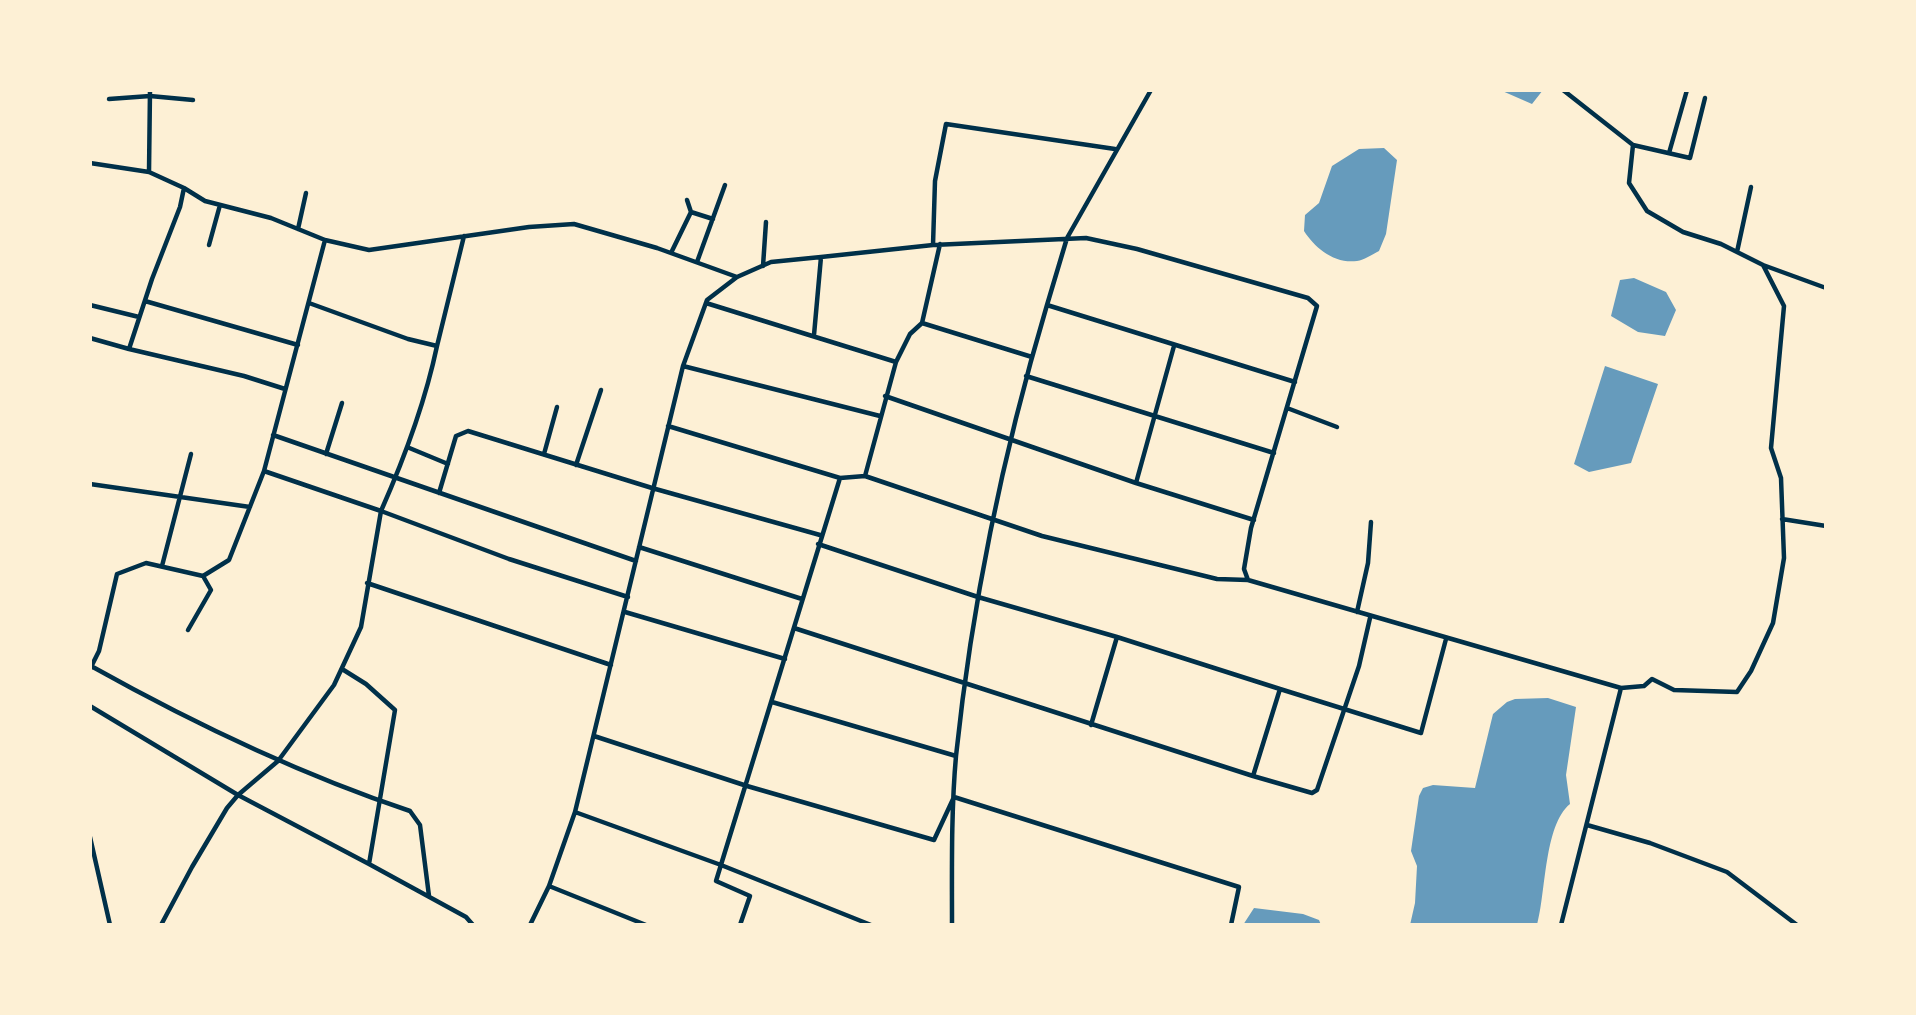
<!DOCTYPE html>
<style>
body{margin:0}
#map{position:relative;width:1916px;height:1015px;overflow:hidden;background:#fdf0d5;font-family:Arial,sans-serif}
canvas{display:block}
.frame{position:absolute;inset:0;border:92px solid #fdf0d5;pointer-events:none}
</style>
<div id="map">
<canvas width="1916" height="1015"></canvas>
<div class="frame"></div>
</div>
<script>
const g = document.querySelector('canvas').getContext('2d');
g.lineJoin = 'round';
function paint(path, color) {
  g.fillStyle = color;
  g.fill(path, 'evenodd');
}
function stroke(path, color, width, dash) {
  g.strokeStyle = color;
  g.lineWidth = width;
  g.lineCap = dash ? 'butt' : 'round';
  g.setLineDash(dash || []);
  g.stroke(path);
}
paint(new Path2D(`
 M1500,90H1543L1532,104Z
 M1384,148L1397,160L1386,234L1379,251C1373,254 1364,260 1357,261C1334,264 1315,248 1304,231L1305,215L1319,203L1332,166L1359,149Z
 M1634,278L1666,292L1676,310L1665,336L1638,332L1611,316L1620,280Z
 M1605,366L1658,384L1631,463L1589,472L1574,464Z
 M1548,698L1576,707L1566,775L1570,804C1544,825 1546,893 1537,925H1410L1415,903L1417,866L1411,851L1419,796L1423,788L1433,785L1475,788L1493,714L1507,702L1515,699Z
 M1254,908L1303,914L1319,920L1321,925H1243Z`), '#669bbc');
stroke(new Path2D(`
 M150,90L149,172L184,188L180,207L152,279L129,349L244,376L285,389
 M1151,90L1067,238L1047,305L1295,382
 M109,99L150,96L193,100
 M1633,145L1690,158L1705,98
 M1669,153L1687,90
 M90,163L149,172
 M184,188L205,201L271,218L325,240L369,250L529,227L574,224L657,248L737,277
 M687,200L691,212
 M298,229L306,193
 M209,245L220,205
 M933,245L935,181L946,124L1115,149
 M1737,252L1751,187
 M671,253L691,212L713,219
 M697,262L725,185
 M1763,265L1826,288
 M763,266L766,222
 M145,301L298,345
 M706,303L896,362
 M90,305L139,317
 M922,323L1032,357
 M814,335L821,257
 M90,338L129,349
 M437,346L464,236
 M683,366L880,416
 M1026,376L1274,453
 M885,396L1136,483L1254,520
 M1287,408L1337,427
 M668,426L840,478
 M273,435L636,561
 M407,447L448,464
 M326,454L342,403
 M544,454L557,407
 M576,465L601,390
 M264,471L381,511C404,459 425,403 437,346L408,339L309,303
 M865,476L1042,536L1217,579L1248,580
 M1136,483L1174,346
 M90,484L250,507
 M439,493L456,436L468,431L652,488L820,535
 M1782,519L1826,526
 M818,544L978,597L1117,637L1091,725
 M639,547L802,599
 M162,566L191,454
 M367,583L611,665
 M625,612L785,659
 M1357,612L1368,563L1371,522
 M794,628L1253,776L1280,689L1117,637
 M188,630L211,590L203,576
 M91,666C193,723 299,774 410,811L420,825L429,896
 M90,669L99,651L117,574L146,563L203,576L229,560L264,471L325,240
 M342,669L366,684L395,710L369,864L466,917L473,925
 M1280,689L1421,733L1446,639
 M772,702L956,756
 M90,706L238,795L369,864
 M594,736L747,786L934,840L954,797L1239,887L1231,925
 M1253,776L1312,793L1317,790L1359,666L1370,618
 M575,812L721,865L871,925
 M1587,825L1650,843L1727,872L1797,925
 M90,837L110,925
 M549,886L646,925
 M161,925L192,867L227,808L238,795L278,761L334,685L361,627L381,511L509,559L628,597
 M530,925L549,886L575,812L683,366L707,300L737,277L771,262L821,257L933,245L1086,238L1137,249L1308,298L1317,306L1251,528L1244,569L1248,580L1621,688L1644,686L1652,679L1674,690L1737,692L1751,671L1773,623L1784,558L1781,478L1771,448L1784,306L1763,265L1721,244L1683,232L1647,211L1629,183L1633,145L1563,90
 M740,925L750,896L716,881L840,478L865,476L896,362L910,334L922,323L940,244
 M952,925C952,869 951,812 956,756C972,603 1003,453 1047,305
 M1561,925L1621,688`), '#003049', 4.5);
</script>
